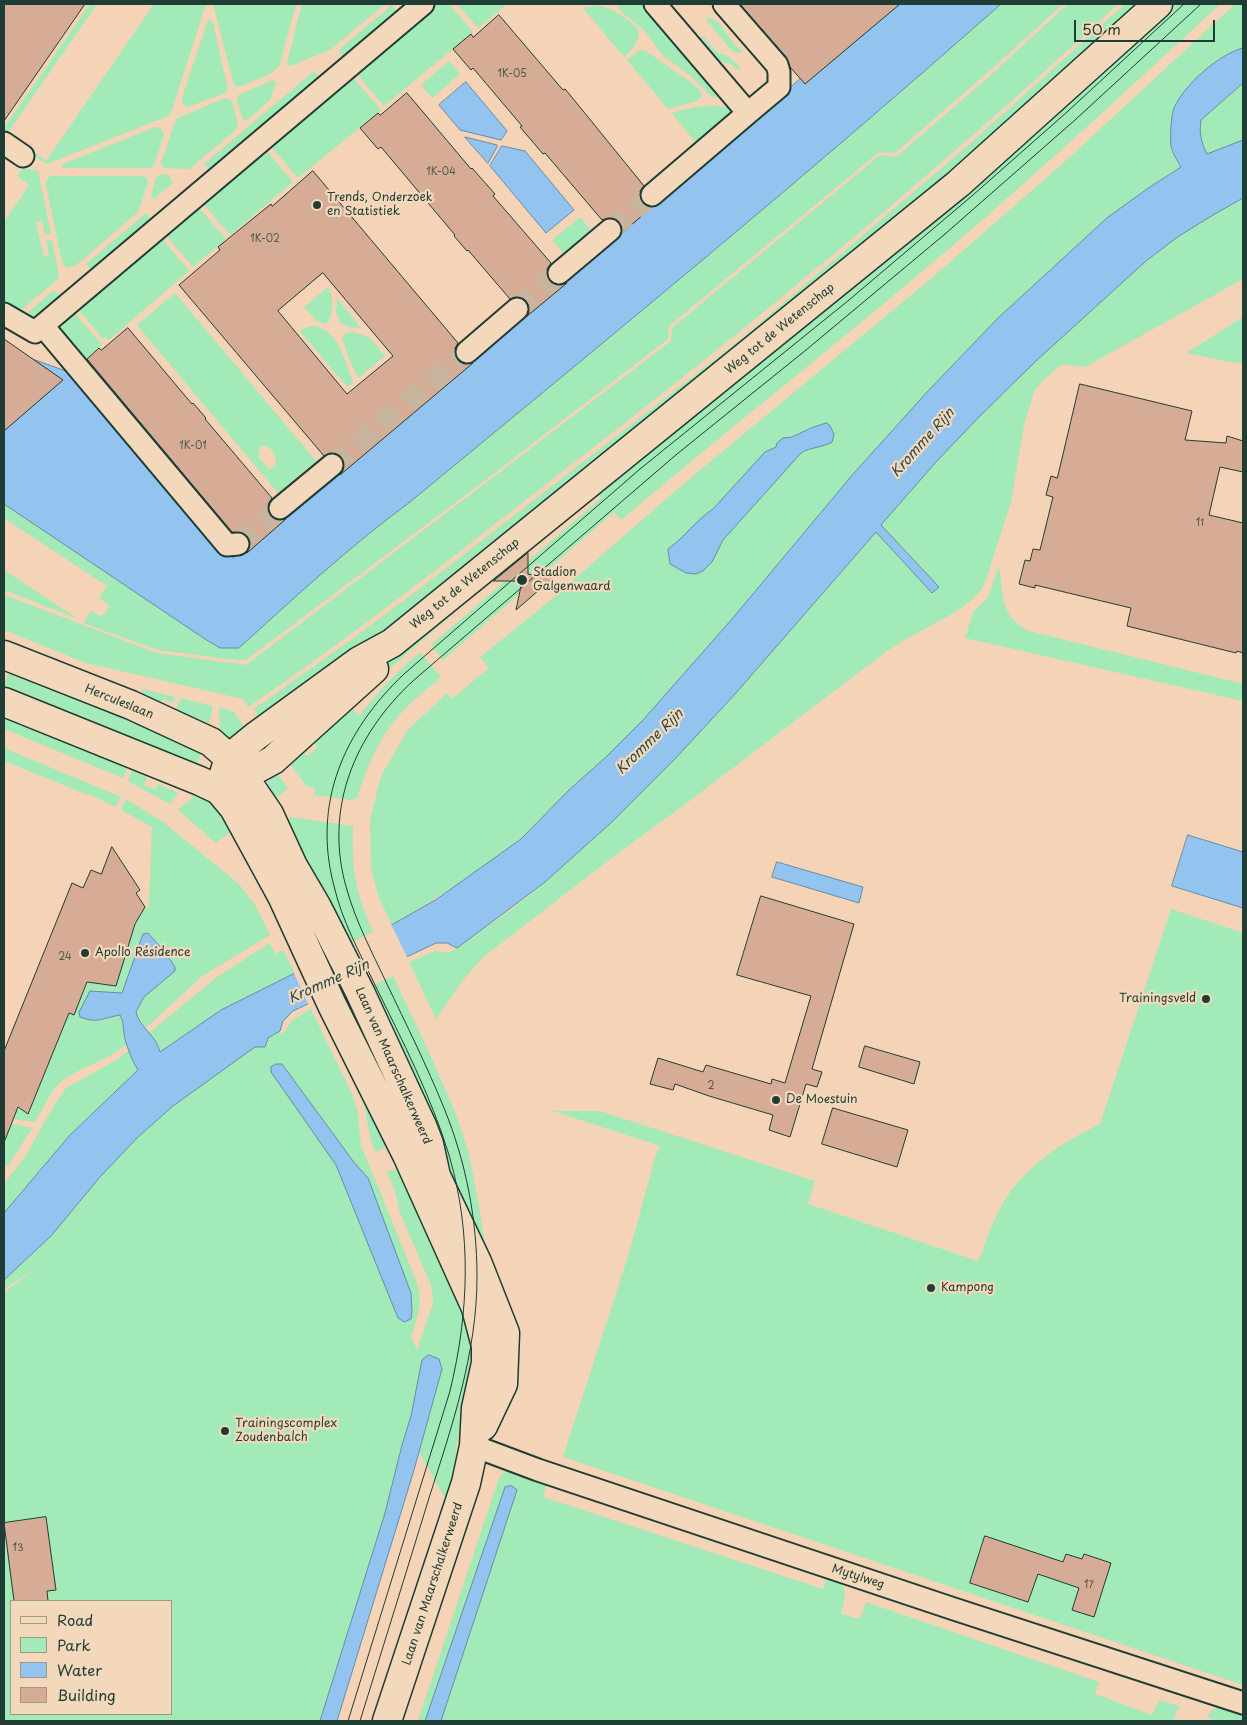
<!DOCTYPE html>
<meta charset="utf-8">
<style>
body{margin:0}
#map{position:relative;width:1247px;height:1725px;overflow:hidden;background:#f4d3b7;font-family:"Playpen Sans",sans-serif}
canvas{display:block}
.frame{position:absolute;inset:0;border:5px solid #1f3d34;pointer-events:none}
.legend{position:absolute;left:10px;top:1600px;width:162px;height:115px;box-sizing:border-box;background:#f4d8bb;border:1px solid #9f9a85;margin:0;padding:6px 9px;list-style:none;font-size:15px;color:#1f3d34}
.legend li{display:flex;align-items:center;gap:10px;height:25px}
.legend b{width:25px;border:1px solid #9f9a85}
.scale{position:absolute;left:1074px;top:20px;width:141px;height:22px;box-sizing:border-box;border:2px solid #1f3d34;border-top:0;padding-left:6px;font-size:15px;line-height:18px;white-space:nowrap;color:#1f3d34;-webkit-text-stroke:4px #f4d8bb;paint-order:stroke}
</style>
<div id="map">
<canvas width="1247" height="1725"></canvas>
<div class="frame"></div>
<ul class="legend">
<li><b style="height:6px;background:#f4d8bb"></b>Road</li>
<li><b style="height:14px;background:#a2eab7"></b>Park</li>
<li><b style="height:14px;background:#92c4ef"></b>Water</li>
<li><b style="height:14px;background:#d6ac97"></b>Building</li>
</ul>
<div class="scale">50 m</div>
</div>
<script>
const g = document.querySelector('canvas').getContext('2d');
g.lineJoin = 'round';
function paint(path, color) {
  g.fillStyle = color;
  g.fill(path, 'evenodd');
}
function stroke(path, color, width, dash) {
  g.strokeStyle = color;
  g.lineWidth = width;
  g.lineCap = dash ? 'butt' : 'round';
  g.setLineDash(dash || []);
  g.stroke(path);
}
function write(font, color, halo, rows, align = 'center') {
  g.font = font + ' "Playpen Sans",sans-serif';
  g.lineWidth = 4.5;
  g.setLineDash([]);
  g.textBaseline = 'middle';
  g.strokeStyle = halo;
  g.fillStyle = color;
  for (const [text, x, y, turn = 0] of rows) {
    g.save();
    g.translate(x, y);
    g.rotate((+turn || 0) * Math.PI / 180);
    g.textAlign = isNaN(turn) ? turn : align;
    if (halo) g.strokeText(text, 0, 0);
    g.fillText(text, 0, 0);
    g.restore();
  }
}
paint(new Path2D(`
 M90,4H97L7,134L4,132V128Z
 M154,4H206L171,113L168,116L47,164L32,155L34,152L46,161Z
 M213,4H296L279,67L270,74L239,87L234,85Z
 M302,4H385L330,50L290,66L287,63Z
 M433,4H449L473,32L384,106L354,70Z
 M457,4H507L478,28Z
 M615,4H649L725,101L711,96L691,76L662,55L645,31L624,14Z
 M1001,4H1063L995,66L895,153L879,152L669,326L668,339L488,478L246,660H236L158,650L83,623L91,611L100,616L106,613L109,605L99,598L107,586L4,518V504L115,578L239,648C294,598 349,547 410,502C609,338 808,175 1001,4Z
 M1068,4H1118C938,171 749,328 554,478C454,556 354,635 248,707L243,699L86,663L4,630V595L157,653L246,665L495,476L671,341L672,328L880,155L896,157L983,82Z
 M1125,4H1144L973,157L415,612L264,725L254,709L355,637L427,583L740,340L964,149Z
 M1171,4H1220C1117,100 1014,195 906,285C812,364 715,440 621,520L614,512L443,660L431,645L601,498L597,493L526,551L360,694L357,690L405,646Z
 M1235,4H1243V48L1174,108L1171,149L1181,167L1147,189L1108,217L998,318L928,391L854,473L732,619L643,720L606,757L569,790L521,839L465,880L392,925L379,898L371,868L370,820L381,776L407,731L447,693L452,699L489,668L480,657L540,609L681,486L933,277L1070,157Z
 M392,5L399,14L345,59L340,53V49Z
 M595,6C607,6 614,11 624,17C627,20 633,23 636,27C644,37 631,51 624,57L583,8Z
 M709,17L719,23L735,45L742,51L740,53L733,52L716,32L711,25L707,22V18Z
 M208,20H211L213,23L228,89L225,93L188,107L183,104L182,98Z
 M702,35L718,53L728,56L740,67V70H738L731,64L719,61L701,38Z
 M640,50L646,51L693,84L702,93L701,98L696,101L668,109L627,60Z
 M449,61L460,74L432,98L421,85Z
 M314,71L321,80L211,173L204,164Z
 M350,74L381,110L298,178L268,143Z
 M273,80L276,83L270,100L246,121L243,120L237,100L238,95Z
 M1243,83V140L1207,155L1201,140V120Z
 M225,98L232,101L238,125L236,130L189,169L164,168L161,163L162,160L176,119Z
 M712,106L736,107L741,113L700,148L672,113L694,107Z
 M155,127L161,128L164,135L154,166L151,168H62L63,164Z
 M263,147L293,182L230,235L200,200Z
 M23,168L38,171L51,234L45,235L42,220L36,222L44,257L49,256L46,241L52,240L59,276L58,279L19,312L4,304V222L29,185L17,176Z
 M161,174L169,175L173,183L154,199L151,196L156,178Z
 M51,176H143L147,178L148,183L138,212L75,266L67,268L62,262L46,185L47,179Z
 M1243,198V279L1085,367L1062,364L1048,376L1035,389L1024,425L1011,502L984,586C966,609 946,617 921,631C909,637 898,644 887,651L692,799L613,857L482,958L463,980L436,1019L409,962L435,951L448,953L457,948C487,926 519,905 547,880C669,776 772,652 876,532L932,592L938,587L881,525L936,462L979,417L1036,361L1146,261L1179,236L1213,215Z
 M196,204L226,239L193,267L163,231Z
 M146,213L153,222L93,272L86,264Z
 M580,217L591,230L563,253L552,240Z
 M159,235L189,271L109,340L106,337L103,339L75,305Z
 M328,287C334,295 333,314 328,322L325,324L317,321L304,307Z
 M53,291L57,292L63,298L37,318L25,315Z
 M175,293L316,461L278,493L137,325ZM261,446C273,447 275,452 276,463L272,468L269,469L259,458V448Z
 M337,298L361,328L350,327L340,323L336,312Z
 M71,309L102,345L81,363L57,328Z
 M1243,317V358L1241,364L1186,353Z
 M314,326C339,330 345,362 353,382L347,387L300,331L307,327Z
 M354,332L369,337L385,356L358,378L348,356L342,338L346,333Z
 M999,566C1003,594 1000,617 1029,631L1243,684V701L965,638L973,612L988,597Z
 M4,570L78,619L4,590Z
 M420,652L441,677C429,688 415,698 404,710C380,735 367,766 357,798L351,800L314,795L315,788L306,786L290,764L303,752L308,756L318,747L314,743L351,708L359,716C377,692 397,672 420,652Z
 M9,673L100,709L134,713L204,746L195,769L4,691V685Z
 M143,689L175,697L173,703L162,699L159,705L140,698Z
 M181,698L213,706L209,723L176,710Z
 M220,707L234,712L249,734C239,739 229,739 218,735C223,723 217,719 220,707Z
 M4,713L97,750L96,755L127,767L123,778L4,729Z
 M4,748L121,797L116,807L89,794L88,795L4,761Z
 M132,769L147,776L144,785L155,790L158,784L178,793L170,804L128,781Z
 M274,769L286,785L287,789L271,802C267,788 266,781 274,769Z
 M196,791L213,798L237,827L216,843L178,810L193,797Z
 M126,799L163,822L239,884L255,905L270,935L201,977L146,1028L138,1018L136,1012L144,997L175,971V967L165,952L148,933L143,934L122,993L93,990L80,1017C97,1024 104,1019 120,1015L122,1019L127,1044C107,1061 87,1064 66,1078C51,1087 45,1107 35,1122L4,1118V1107L8,1109L19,1108L28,1115L69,1013L74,1015L77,1006L72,1004L79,987L85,990L88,983L116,986L135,925L145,907L147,909L149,905L152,827L121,810Z
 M291,817L353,826C351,868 356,894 373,932L348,944L280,825Z
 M1171,909L1243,933V1685L563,1457L629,1253L656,1154H657L660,1146L553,1111H600L815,1181L808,1204L978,1261C985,1245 990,1227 999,1211C1020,1169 1059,1144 1100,1124Z
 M270,943L275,954L283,950L295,973L221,1010L160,1052L158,1045L149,1033L217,977Z
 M393,976L427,1048L456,1114L469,1154L479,1206L489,1270L369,987Z
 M311,1009L352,1094L357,1109L361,1145L417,1283C423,1304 417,1318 411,1337L417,1350L433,1303L431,1285L400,1213L394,1188L387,1172L392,1170L403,1171L475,1334L474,1378L458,1436L449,1505L419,1452L442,1369L439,1359L429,1355L422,1360L411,1416L402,1445L385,1513L320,1721H4V1293L34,1269L4,1289V1280L51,1236L100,1177L137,1138L173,1106L255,1047H265L268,1038L280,1031V1034L286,1031L291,1021ZM276,1064H282L353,1161L368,1178L412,1311L411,1319L404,1322L398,1318L336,1165ZM11,1601H171V1714H11Z
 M130,1049L138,1070L70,1135L4,1213V1184L27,1154L49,1114L66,1088L118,1059Z
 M360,1090L388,1142L384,1148L375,1152C367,1132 367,1110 360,1090Z
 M4,1122L32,1128L8,1166L4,1164Z
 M507,1471L547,1483L543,1497L823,1589L828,1575C850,1587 846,1593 841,1614L860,1619L866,1602L1099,1682L1095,1694L1152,1715L1159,1700L1179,1706L1173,1721H441L517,1490L511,1486L505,1487L425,1721H418L499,1478L502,1474Z
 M1218,1707H1227L1243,1713V1721H1216L1207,1717L1211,1711Z`), '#a2eab7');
const water = new Path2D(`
 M889,4H1001C808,175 609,338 410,502C349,547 294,598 239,648H220L205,639L4,504V373L24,356L77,375L233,558Z
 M1243,48V83L1201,120C1199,133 1201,142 1207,154L1243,140V198L1213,215L1179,236L1146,261L1036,361L979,417L936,462L881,525L939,587L932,593L876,532L736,693L673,761L613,821L545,882L457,948L447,943H436L293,1011L283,1021L280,1031L268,1038L265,1047H255L173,1106L137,1138L100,1177L51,1236L4,1280V1213L70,1135L138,1070C132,1061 128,1050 125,1039C123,1031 124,1022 120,1015C103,1018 97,1024 80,1017L79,1012L90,991L122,993L143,934L148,933L165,952L175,967V971L144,997L136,1012C139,1027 157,1036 160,1052L221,1010L295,973L344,952L437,899L521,839L569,790L606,757L643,720L732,619L854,473L928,391L998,318L1108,217L1147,189L1181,167C1178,161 1172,153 1171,146C1170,138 1171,115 1174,108C1184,85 1219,54 1243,48Z
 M466,82L507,131L501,140L460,130L439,105Z
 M465,137L497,145V147L488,163Z
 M502,146L525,151L574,210L546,233L490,166Z
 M827,423L830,426L834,434L832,442C822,448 810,447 801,453L723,540L712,562L703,571L696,574L686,573L670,564L668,549C685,537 696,520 713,509L765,452L776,447L777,443L783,438L792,437L811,428Z
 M1188,835L1243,852V908L1172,886Z
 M777,862L863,887L859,903L772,877Z
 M276,1064H282L353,1161L368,1178L411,1293L412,1311L411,1319L404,1322L398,1318L336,1165L271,1072V1067Z
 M429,1355L439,1359L442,1369L414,1470L337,1721H320L385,1513L402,1445L411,1416L422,1360Z
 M512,1486L517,1490L441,1721H425L505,1487Z`);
paint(water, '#92c4ef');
stroke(water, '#648ea4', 1);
paint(new Path2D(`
 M391,924L408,959L323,999L307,965L343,949Z
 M304,966L320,1001L309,1006L293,971Z`), '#f4d3b7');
const building = new Path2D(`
 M4,4H85L4,121Z
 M740,4H900L805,84L790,67L786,57Z
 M499,15L563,90L565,89L575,101L644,186L640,191V198L643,203L652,207L622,233V227L620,222L615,218H608L602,220L545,153L543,154L520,127L522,126L473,68L471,70L453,49L471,34L473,37Z
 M407,93L471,169L472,168L495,194L493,196L551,263L547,269V276L549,281L555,285H561L567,283L526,317L529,313V307L526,301L521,297H515L510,299L468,250L467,251L454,236L455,235L381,147L378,149L360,128L378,113L380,115Z
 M313,171L458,343L455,348V354L457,360L463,364L473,363L340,475L343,470L344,463L341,457L336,453H330L324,456L179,285L220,250L218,247L271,204L272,206ZM323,273L393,356L347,394L278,311Z
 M128,328L192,404L193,403L206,418L205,419L272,498L269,503L268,510L271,516L276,520L286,519L247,553L250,543L248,536L243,533L232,532L87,359L99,348L101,350Z
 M4,339L63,380L4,431Z
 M1080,384L1192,411L1185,440L1226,443L1227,436L1243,441V472L1220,467L1209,515L1243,523V653L1237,651L1236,653L1127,626L1131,608L1035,585V588L1019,584L1025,560L1030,561L1033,549L1040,550L1053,497L1046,495L1051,476L1057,478Z
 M528,553V574L553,578L516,610L522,581H494Z
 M112,847L140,890L136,893L145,907L135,924L116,986L87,982L74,1015L69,1013L28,1114L18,1107L5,1140L4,1139V1051L72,883L83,888L91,870L101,874Z
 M761,896L854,924L812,1069L822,1072L817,1087L806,1084L790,1137L769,1130L773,1115L709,1096L675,1084L673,1090L650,1084L658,1058L703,1072L706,1065L771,1084L772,1079L785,1083L811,996L737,975Z
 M865,1046L920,1062L914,1084L859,1067Z
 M833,1108L908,1130L897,1167L822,1144Z
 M46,1517L56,1590L47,1591L48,1601H14L4,1523Z
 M985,1536L1063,1562L1066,1554L1082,1559L1084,1554L1111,1563L1094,1617L1072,1610L1079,1588L1038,1574L1028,1602L970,1583Z`);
paint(building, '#d6ac97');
stroke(building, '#1f3d34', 1);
stroke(new Path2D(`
 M610,230L652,195
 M517,309L559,273
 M332,465L467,352
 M238,544L280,508`), '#c9b59d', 21, [21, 11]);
const street = new Path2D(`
 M655,4L748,113L779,87V72L777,65L724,4
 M4,143L23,156
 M652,195L748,113
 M559,273L610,230
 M4,314L35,332L423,4
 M43,326L227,545L238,544
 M467,352L517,309
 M280,508L332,465
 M474,1446L538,1470L954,1609L1243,1703`);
const secondary = new Path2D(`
 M4,655L131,705L211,742L229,758L243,776L269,814L293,866L317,907L360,992L423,1128L429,1144L436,1176L477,1262L505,1333L503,1384L483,1426
 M4,702L200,781L219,790L234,808L282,896L332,1005L407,1155L476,1308L486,1346V1363L476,1408L474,1446L466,1483L387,1721
 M229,784L273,760L374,669
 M219,790L229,758L256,736L359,661L392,643L958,184L1158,4`);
stroke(street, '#1f3d34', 25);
stroke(secondary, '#1f3d34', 31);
stroke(street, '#f4d8bb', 21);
stroke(secondary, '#f4d8bb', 28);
stroke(new Path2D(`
 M348,1721L450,1391C469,1313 472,1233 449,1155C431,1096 402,1040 375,985C360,953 342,921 334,886C312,803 344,731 404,674L640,469L849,300L973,195L1067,112L1184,4
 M360,1721C383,1647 406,1573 429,1498C452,1426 477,1353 477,1277C477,1219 466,1162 444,1108C427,1066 406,1024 386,982C372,952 356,922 347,890C323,810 354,735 414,680L677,454L806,350L945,234L1075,120L1201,4`), '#1f3d34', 1);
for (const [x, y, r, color] of [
 [317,205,5,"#1f3d34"],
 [522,580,6,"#1f3d34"],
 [85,953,5,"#1f3d34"],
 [1206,999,5,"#1f3d34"],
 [776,1100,5,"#1f3d34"],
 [931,1288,5,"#1f3d34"],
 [225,1431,5,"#1f3d34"]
]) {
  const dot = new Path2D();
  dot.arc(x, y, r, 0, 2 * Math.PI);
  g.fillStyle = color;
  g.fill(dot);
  stroke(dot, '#f4d8bb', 2);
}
write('10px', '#4d594d', null, [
 ["1K-05",512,74],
 ["1K-04",441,172],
 ["1K-02",265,239],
 ["1K-01",193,446],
 ["11",1200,523],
 ["24",65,957],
 ["2",711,1086],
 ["13",18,1548],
 ["17",1089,1585]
]);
write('12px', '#1f3d34', '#f4d8bb', [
 ["Trends, Onderzoek",327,198],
 ["en Statistiek",327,212],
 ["Stadion",533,573],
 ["Galgenwaard",533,587],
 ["Apollo Résidence",95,953],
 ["Trainingsveld",1196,999,"right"],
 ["De Moestuin",786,1100],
 ["Kampong",941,1288],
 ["Trainingscomplex",235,1424],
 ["Zoudenbalch",235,1438]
], 'left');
write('12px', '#1f3d34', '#f4d8bb', [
 ["Weg tot de Wetenschap",780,329,-39],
 ["Weg tot de Wetenschap",465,584,-39],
 ["Herculeslaan",119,702,22],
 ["Laan van Maarschalkerweerd",393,1066,66],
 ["Mytylweg",858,1577,18],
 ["Laan van Maarschalkerweerd",433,1584,-72]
]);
write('italic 14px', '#2a4a47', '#f4d8bb', [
 ["Kromme Rijn",923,443,-48],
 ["Kromme Rijn",650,742,-44],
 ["Kromme Rijn",329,982,-24]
]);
</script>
